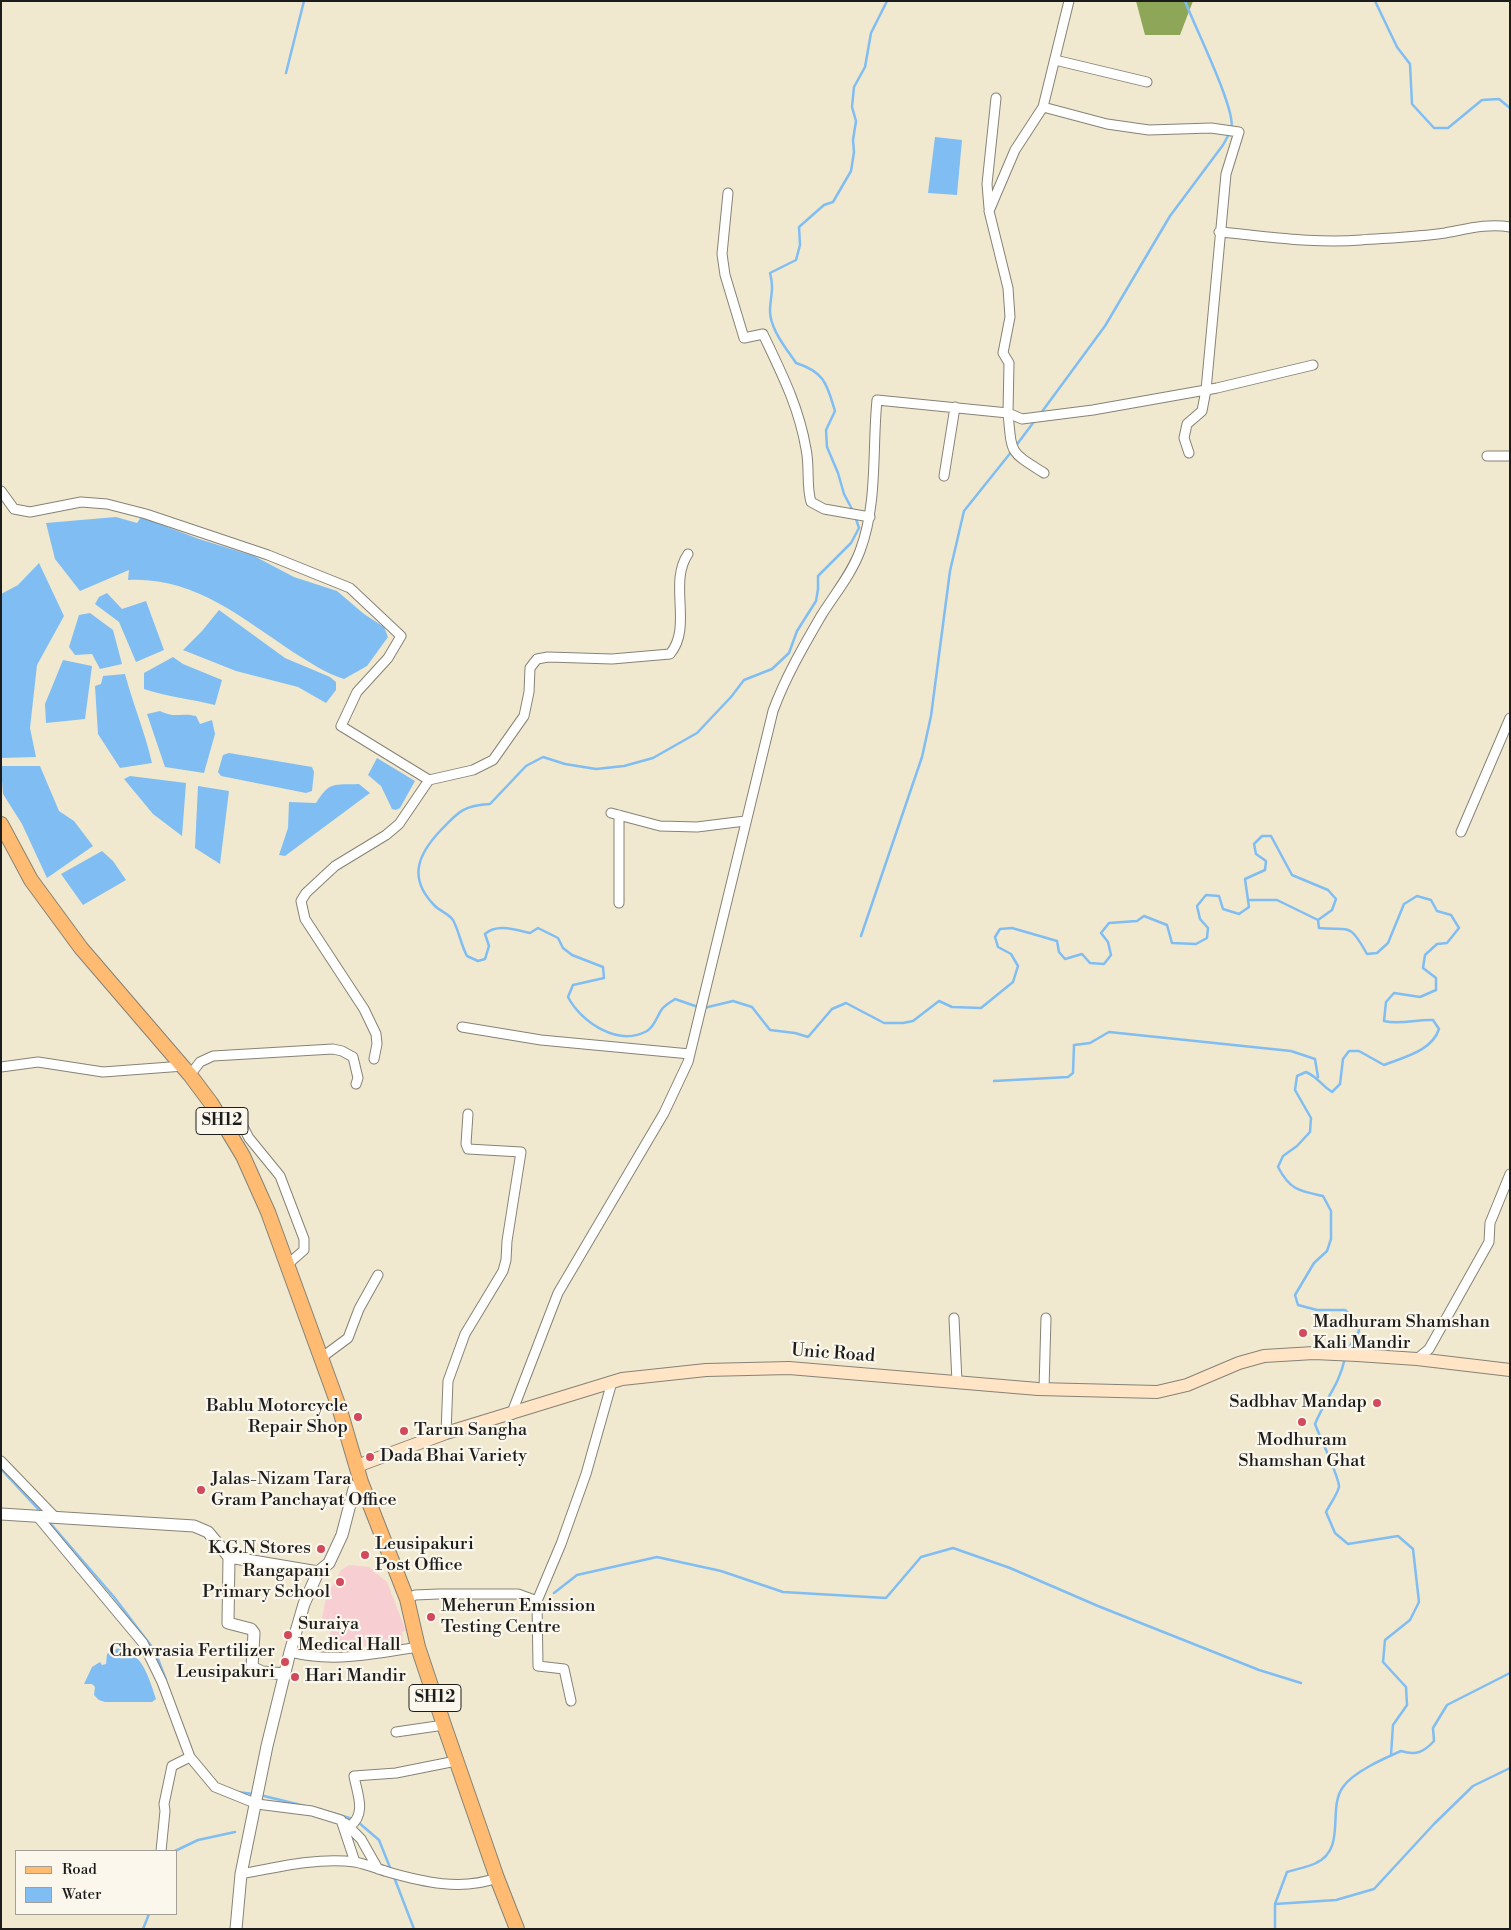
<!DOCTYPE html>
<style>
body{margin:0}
#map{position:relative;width:1511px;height:1930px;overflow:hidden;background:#f0e9cf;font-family:"Libre Bodoni",serif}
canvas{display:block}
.frame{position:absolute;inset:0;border:2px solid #1c1c1c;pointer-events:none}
.legend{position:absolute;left:15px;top:1850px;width:162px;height:65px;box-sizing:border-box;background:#fbf7ec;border:1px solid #a29f99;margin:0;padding:6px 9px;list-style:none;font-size:15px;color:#1c1c1c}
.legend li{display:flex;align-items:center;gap:10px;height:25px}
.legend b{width:25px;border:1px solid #a29f99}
</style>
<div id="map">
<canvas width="1511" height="1930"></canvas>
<div class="frame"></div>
<ul class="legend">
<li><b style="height:6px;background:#ffbb71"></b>Road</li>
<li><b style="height:14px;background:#80bdf3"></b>Water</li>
</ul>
</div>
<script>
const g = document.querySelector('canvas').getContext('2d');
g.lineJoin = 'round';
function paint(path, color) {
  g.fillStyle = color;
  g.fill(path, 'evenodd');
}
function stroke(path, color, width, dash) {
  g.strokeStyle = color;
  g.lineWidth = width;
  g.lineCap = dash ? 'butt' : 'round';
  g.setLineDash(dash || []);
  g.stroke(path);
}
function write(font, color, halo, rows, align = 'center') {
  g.font = font + ' "Libre Bodoni",serif';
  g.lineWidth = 4.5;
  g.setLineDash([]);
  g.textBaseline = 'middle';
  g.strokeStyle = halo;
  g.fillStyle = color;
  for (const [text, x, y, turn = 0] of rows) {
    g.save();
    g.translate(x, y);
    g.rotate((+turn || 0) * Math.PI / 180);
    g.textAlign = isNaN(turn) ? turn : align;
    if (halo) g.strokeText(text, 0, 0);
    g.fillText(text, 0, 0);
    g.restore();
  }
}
paint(new Path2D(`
 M349,1565L369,1567L387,1582L406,1631L402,1632L403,1644L331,1648L330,1631L320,1630L326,1597L341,1570Z`), '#f7cfd3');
paint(new Path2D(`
 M1136,1H1193L1180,35H1145Z`), '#8ea658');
paint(new Path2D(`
 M935,137L962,140L957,195L928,193Z
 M116,517L137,523L141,517L199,539L254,556L294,577L337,591L364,614L384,627L388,637L367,666L344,679C325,673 309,662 293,652C240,617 195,577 128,580L129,570L80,591L55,559L46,523Z
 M39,563L64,616L37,665L30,728L36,757L1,758V594L18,585Z
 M107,593L122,609L146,601L164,650L136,662L119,622L95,604L99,597Z
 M219,610L285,658L330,677L336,682V690L326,703L298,687L236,671L183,650L202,631Z
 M90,613L113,630L122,664L100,669L92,654L75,655L69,647L79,615Z
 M173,657L183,664L222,680L215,705C191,699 168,697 144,689V673Z
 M63,660L92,666L85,719L46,723L45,704Z
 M125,674C133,704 145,732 152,763L120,768L98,734L95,686L101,684L103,676Z
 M160,711C177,719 180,712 196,716L200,724L212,720L215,734L204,773L165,767L147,714Z
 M229,753L312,767L314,772L312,791L306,793L221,776L218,772L223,755Z
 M377,758L415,781L400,808L396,810L392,809L381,786L368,775Z
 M1,766H40L59,811L74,821L93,846L47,878L22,824L3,794Z
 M130,776L186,783L182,836L153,814L124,779Z
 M359,784L370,793L285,856L279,855L288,828L289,802L316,803C330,781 333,785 359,784Z
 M198,786L229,791L220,864L195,848Z
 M102,851L113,861L126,880L83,905L61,874Z
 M120,1647L126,1648L129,1653C144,1658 151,1684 156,1699L152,1702H105L99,1700L94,1695L95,1687L92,1684H84L92,1667L100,1662L102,1665L106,1664L107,1654Z`), '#80bdf3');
stroke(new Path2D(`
 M1185,1C1193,23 1238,113 1231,129
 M1375,1L1397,47L1410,64L1412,104L1434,128H1448L1482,100L1499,99L1510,108
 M286,73L304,1
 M1041,413L1105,326L1170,216L1223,145L1229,134
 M1015,447L1036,419
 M853,511L844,494L838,473L827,447L826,430L835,411C827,385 825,372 796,363C786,348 769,328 770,309C771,294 774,288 770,273L796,260L800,245L799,227L824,205L833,202L851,171L854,152L853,140L856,121L852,107L854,87L865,67L871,33L887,1
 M1249,900H1277L1318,920
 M861,936L922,757L931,716L950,571L964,511L1012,451
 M698,1007L675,999C671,1002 665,1005 662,1009C657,1016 655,1026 647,1031C618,1047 581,1022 568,997L573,985L604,978L603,967L572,955L563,948L558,938L538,928L530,933C516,930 497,923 485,934L489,946L485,959L478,961L467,956C461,945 459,931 453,920C449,914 440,911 435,906C408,879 417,855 441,830C458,812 464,805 490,804L526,766L543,757L565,764L596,769L624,766L653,758L697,733L731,697L744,680L772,669L789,653L797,631L816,601L818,589V576L851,543L859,528L855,516
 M704,1008L733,1001L752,1007L770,1030L795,1033L808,1037L832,1009L846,1003L884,1023H903L913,1021L939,1001L952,1007L981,1008L1013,982L1018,966L1011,954L998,947L995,937L1000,929L1012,928L1057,941L1059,952L1065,959L1082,954L1090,963L1104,964L1111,955L1108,942L1101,933L1109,923L1137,921L1144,916L1167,925L1172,943L1196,944L1207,938L1208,928L1200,919L1197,906L1206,895L1219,896L1223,909L1239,914L1249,907L1245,879L1265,870L1266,861L1256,854L1254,844L1262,836H1271L1292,875L1328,890L1336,899L1332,910L1318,920L1319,928C1351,931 1349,922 1367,954L1377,953L1388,943L1404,904L1417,896L1431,900L1437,911L1451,915L1459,928L1447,943L1437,944L1425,955L1423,968L1436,978V990L1420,997L1394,993L1386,1002L1384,1021C1401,1025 1416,1019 1433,1020L1439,1029C1432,1051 1404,1057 1384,1065L1359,1051H1349L1343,1059L1340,1084L1332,1092C1321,1085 1319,1078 1306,1072L1297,1076L1295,1090L1311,1118L1310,1132L1297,1146L1283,1156L1278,1167C1290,1190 1299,1191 1323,1196L1331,1211V1239L1327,1251L1314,1263L1295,1295L1298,1305L1317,1310H1345L1357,1321L1359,1331L1347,1351
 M994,1081L1068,1077L1073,1073L1074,1045L1090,1043L1109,1032L1291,1051L1315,1059L1318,1077
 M1345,1358C1339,1386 1325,1399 1315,1424C1319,1435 1340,1479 1339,1487C1337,1495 1330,1504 1326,1512L1335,1533L1348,1544L1398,1536L1413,1549L1419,1602L1410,1620L1385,1640L1383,1662L1406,1687L1407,1705L1393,1725L1391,1755
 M1,1469L39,1510
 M50,1523L114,1597L155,1651L166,1680
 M554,1593L577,1575L657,1557L721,1571L783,1592L886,1598L921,1557L953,1548L1010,1568L1098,1606L1259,1670L1301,1683
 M237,1792L254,1794
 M260,1795L305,1806
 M315,1808L353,1819
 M358,1822L379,1840L391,1870
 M175,1851L198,1840L235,1832
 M394,1877L414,1929
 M1275,1904L1336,1900L1374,1889L1434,1824L1473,1786L1510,1768
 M143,1929L149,1914
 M1275,1929V1904L1287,1872C1297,1869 1308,1867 1316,1863C1347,1849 1327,1808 1343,1787C1353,1772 1385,1758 1401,1751C1416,1756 1424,1752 1434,1741L1433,1728L1447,1705L1510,1673`), '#80bdf3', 2.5);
const minor = new Path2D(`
 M1055,60L1147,82
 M1043,107L1107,124L1149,130L1211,128L1239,132L1226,174L1206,390L1202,411L1187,424L1184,438L1189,453
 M728,193L722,254L725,275L744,338L763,334C781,372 799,407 806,449C810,467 806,485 811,502L824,509L870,517
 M989,208L987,184L996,98
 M1219,232C1266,236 1314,244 1361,240C1389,238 1418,237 1445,233C1467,229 1488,223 1510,227
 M1487,456H1510
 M1044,473C1009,451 1012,455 1008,413L1022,419L1093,410L1217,388L1313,365
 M944,476L955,407
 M1,491L14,509L30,512L81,502L107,504L146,514L268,555L350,588L401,636L388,658L357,692L341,726L429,780
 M611,813L660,826L697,827L745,821
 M619,815V903
 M1461,832L1510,718
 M462,1027L541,1040L690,1054
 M374,1059L377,1044L376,1034L364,1009L305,919L301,901L306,893L335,866L386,835L399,824L429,780L473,770L493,760L524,716L529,692L530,668L537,659L548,657L612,659L670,654C693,627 668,583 688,554
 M1,1067L38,1062L103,1072L184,1066
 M190,1075L200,1062L213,1056L333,1049L342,1051L353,1057L358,1078L356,1084
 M226,1128L239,1119L249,1138L280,1176L304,1239V1250L287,1265
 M954,1318L957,1382
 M321,1358L348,1338L359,1309L378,1275
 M1417,1359L1429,1349L1489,1242L1490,1223L1510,1174
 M1044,1389L1046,1318
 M511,1415L558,1293L664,1113L688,1062L773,711C785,678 803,647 821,616C834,595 851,575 860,551C878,503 872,450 877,400L1008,413L1009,363L1003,353L1010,317L1008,288L989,211L1015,150L1043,107L1069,1
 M446,1433L448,1381L465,1334L503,1271L506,1260L507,1241L521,1152L468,1149L466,1144L468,1114
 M1,1461L54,1516
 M37,1516L143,1643L162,1682L190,1757L215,1787L257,1804L312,1811L341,1820L355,1862
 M407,1599L415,1595L438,1594H518L537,1601
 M290,1652C332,1663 376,1654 418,1647
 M571,1701L564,1669L538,1666L537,1601L561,1544L586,1474L612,1382
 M396,1732L444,1725
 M345,1823L361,1839L378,1869
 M350,1826C367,1814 357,1793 354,1776L396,1773L456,1761
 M161,1851L165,1811L164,1804L172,1766L190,1757
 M241,1874C278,1867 318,1857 355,1862C366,1864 378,1869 388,1872C423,1882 461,1891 497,1878`);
const tertiary = new Path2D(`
 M1,1514L194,1526L208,1532L229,1557L318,1572
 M229,1557L228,1623L251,1629L254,1633L252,1667L262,1672L285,1674
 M236,1929L241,1874L267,1746L290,1652L304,1604L318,1572L329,1563L342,1535L354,1489L361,1482`);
const secondary = new Path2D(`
 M357,1466L446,1433L622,1379L706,1370L789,1368L1038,1389L1157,1392L1187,1385L1239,1363L1264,1356L1314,1353L1357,1355L1417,1359L1510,1370`);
const primary = new Path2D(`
 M1,824L31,880L81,948L190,1075L211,1103L243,1156L268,1212L339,1407L361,1482L407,1599L418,1647L444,1725L497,1878L517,1929`);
stroke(minor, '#868276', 11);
stroke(tertiary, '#868276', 13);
stroke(secondary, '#868276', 14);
stroke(primary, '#868276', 16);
stroke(minor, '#fff', 9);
stroke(tertiary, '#fff', 11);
stroke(secondary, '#ffe4c6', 12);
stroke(primary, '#ffbb71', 14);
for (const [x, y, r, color] of [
 [1303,1333,5,"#d1495b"],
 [1377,1403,5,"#d1495b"],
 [358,1417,5,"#d1495b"],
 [1302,1422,5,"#d1495b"],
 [404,1431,5,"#d1495b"],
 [370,1457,5,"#d1495b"],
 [201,1490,5,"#d1495b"],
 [321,1549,5,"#d1495b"],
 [365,1555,5,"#d1495b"],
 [340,1582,5,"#d1495b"],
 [431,1617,5,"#d1495b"],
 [288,1635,5,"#d1495b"],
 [285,1662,5,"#d1495b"],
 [295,1677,5,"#d1495b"]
]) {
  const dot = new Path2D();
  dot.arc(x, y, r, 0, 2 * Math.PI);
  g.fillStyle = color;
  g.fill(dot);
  stroke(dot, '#fbf7ec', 2);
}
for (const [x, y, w] of [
 [222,1121,52],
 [435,1698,52]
]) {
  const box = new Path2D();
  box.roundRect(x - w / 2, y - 13.5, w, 27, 4);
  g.fillStyle = '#fbf7ec';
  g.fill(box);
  stroke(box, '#1c1c1c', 1);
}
write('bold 16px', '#1c1c1c', null, [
 ["SH12",222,1121],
 ["SH12",435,1698]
]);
write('18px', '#1c1c1c', '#fbf7ec', [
 ["Madhuram Shamshan",1313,1323],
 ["Kali Mandir",1313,1344],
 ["Sadbhav Mandap",1367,1403,"right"],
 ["Bablu Motorcycle",348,1407,"right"],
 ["Repair Shop",348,1428,"right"],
 ["Tarun Sangha",414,1431],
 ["Modhuram",1302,1441,"center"],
 ["Shamshan Ghat",1302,1462,"center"],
 ["Dada Bhai Variety",380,1457],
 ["Jalas-Nizam Tara",211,1480],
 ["Gram Panchayat Office",211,1501],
 ["Leusipakuri",375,1545],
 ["Post Office",375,1566],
 ["K.G.N Stores",311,1549,"right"],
 ["Rangapani",330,1572,"right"],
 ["Primary School",330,1593,"right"],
 ["Meherun Emission",441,1607],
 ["Testing Centre",441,1628],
 ["Suraiya",298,1625],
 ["Medical Hall",298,1646],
 ["Chowrasia Fertilizer",275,1652,"right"],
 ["Leusipakuri",275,1673,"right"],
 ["Hari Mandir",305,1677]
], 'left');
write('18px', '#1c1c1c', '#fbf7ec', [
 ["Unic Road",833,1354,4]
]);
</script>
